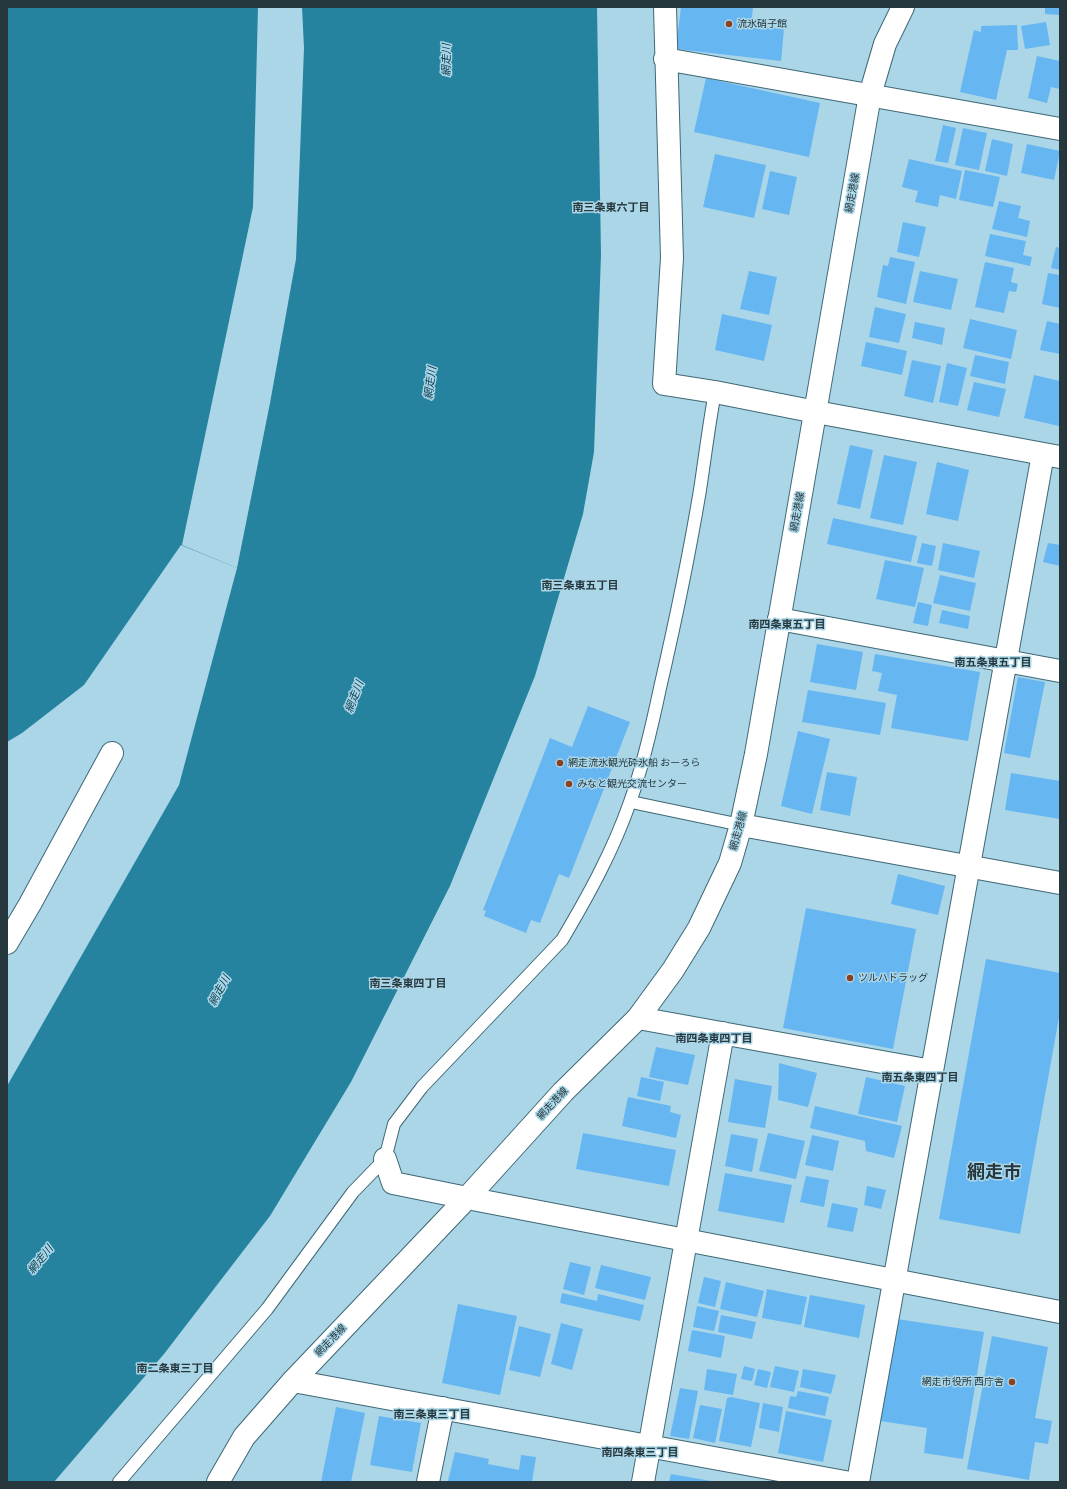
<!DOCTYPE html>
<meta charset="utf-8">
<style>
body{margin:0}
#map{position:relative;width:1067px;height:1489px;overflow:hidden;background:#abd6e7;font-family:"Roboto Condensed",sans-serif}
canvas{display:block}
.frame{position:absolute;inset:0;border:8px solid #26383e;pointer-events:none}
</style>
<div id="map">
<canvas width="1067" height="1489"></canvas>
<div class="frame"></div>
</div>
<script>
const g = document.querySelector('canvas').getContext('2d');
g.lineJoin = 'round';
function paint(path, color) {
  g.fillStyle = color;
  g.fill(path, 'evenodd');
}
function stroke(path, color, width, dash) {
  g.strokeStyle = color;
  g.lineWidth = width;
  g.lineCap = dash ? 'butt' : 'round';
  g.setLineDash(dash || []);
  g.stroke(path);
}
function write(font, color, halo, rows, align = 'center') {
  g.font = font + ' "Roboto Condensed","Noto Sans JP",sans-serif';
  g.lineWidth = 3;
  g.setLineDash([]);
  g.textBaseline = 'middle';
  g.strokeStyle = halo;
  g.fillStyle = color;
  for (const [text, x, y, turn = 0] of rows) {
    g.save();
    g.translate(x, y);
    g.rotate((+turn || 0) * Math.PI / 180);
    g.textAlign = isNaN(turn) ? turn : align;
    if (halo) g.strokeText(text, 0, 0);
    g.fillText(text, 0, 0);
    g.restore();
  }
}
paint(new Path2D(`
 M7,7H597L601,255L594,452L583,514L535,676L450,886L351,1082L270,1216L164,1354L54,1482H7V1086L179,785L237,568L181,545L84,685L22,733L7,742Z`), '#2683a0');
paint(new Path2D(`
 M258,7H302L304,48L296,259L270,403L237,568L182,545L253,207Z`), '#abd6e7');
paint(new Path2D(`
 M681,7H753L751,26L784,29L781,61L676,49Z
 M1045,7H1060V15L1045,14Z
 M1046,22L1050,45L1025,49L1021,26Z
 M1017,25L1018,50H1007L996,100L960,92L974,30L981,32V26Z
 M1037,56L1060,61V89L1051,87L1047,103L1028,98Z
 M706,78L820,103L809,157L694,132Z
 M943,125L956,128L948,163L935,161Z
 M963,128L987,133L979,170L955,165Z
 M992,139L1013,144L1007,176L985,171Z
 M1027,144L1060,151L1054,180L1021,173Z
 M715,154L766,165L754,218L703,207Z
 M909,159L962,171L956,199L940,195L938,207L915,202L918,191L902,187Z
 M965,170L1000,177L993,207L959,200Z
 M770,171L797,177L789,215L762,209Z
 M999,201L1021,206L1018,218L1030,221L1027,237L992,229Z
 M903,222L926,227L919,257L897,252Z
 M990,234L1026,241L1023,255L1032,257L1030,266L985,256Z
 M1056,247L1060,248V270L1051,268Z
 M890,257L915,262L906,304L877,297L883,265L888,266Z
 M985,262L1014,268L1011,282L1018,284L1016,292L1009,291L1004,313L975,307Z
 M749,271L777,277L769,315L740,309Z
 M920,271L958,279L951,310L913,302Z
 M1048,273L1060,275V308L1042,304Z
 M875,307L906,314L899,343L869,337Z
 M722,314L772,325L764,361L715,350Z
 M970,319L1017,330L1011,359L963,348Z
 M1047,321L1060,324V354L1040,350Z
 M915,322L945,328L942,345L912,338Z
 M866,342L907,351L902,375L861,366Z
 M975,355L1009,362L1005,384L970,376Z
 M912,360L941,366L933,403L904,396Z
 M947,363L967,368L958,406L939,402Z
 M1034,375L1060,381L1059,426L1024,418Z
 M974,382L1006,389L999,417L967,410Z
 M850,445L873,450L860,509L837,504Z
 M884,455L917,462L903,525L870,518Z
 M937,462L969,470L958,521L926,514Z
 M833,518L917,536L911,562L827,544Z
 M922,543L936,546L932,566L917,563Z
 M943,543L980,551L974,578L938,570Z
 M1048,543L1060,545V566L1043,562Z
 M885,560L924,568L915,607L876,599Z
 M940,575L976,583L970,611L933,603Z
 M918,602L932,605L928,626L913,623Z
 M942,610L970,616L968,629L939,623Z
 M817,644L863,652L856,690L810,682Z
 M875,654L980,672L968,741L891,728L897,695L878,691L882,673L872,671Z
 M1018,677L1045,682L1030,758L1004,753Z
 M808,690L886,703L880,735L802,722Z
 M588,706L630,722L569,878L559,874L540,923L531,920L526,933L484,916L486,911L483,910L550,738L572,747Z
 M798,731L830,739L812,814L781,806Z
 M827,772L857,777L850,816L820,810Z
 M1011,773L1060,781V819L1005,810Z
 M898,874L945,886L938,915L891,904Z
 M806,908L916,929L893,1049L783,1028Z
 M986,959L1060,973V1012L1020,1234L939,1219Z
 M656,1047L695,1055L688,1085L649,1077Z
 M779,1063L817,1073L808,1107L778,1100Z
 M641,1077L664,1082L660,1101L637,1096Z
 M866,1077L905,1086L897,1122L858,1114Z
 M735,1079L772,1086L765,1128L728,1122Z
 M628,1097L671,1106L670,1112L681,1115L676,1138L622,1126Z
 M815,1106L902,1126L894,1158L866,1151L865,1141L810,1128Z
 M583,1133L676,1150L669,1186L576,1169Z
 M768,1133L805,1141L796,1179L759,1171Z
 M731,1134L758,1139L752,1172L725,1166Z
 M812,1135L839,1141L833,1171L805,1165Z
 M725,1173L792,1185L784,1223L718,1211Z
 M806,1176L829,1180L824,1207L800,1202Z
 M867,1186L886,1190L881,1209L864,1205Z
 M832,1203L858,1208L853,1232L827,1227Z
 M570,1262L591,1267L584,1295L563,1289Z
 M601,1265L651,1277L645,1300L595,1288Z
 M704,1277L721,1281L715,1307L698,1303Z
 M726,1282L764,1291L757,1317L720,1309Z
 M767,1289L807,1297L801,1325L762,1318Z
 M562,1293L597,1301L598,1294L644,1305L640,1321L560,1303Z
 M810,1295L865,1305L859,1338L804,1327Z
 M458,1304L517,1316L500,1395L442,1383Z
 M697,1306L719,1311L714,1331L693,1327Z
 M721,1315L756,1322L752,1339L718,1332Z
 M897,1319L984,1332L963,1459L924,1453L927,1428L880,1421Z
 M561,1323L583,1329L572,1370L551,1364Z
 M519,1326L551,1334L540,1377L509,1370Z
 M692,1330L725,1336L721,1358L688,1351Z
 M992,1336L1048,1347L1035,1418L1052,1421L1048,1444L1035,1442L1029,1480L967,1469Z
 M744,1366L755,1369L752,1381L741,1379Z
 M775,1366L799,1371L794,1392L770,1387Z
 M707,1369L737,1374L733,1395L704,1390Z
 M758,1369L771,1372L767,1388L754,1385Z
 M803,1369L836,1375L831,1394L800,1387Z
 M680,1388L698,1391L689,1439L670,1436Z
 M798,1391L829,1397L825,1416L788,1408L790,1396L796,1397Z
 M731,1397L760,1403L751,1447L719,1441L727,1398Z
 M763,1403L783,1407L779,1432L759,1428Z
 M700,1405L722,1409L715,1443L693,1438Z
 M336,1407L365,1413L351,1482H321Z
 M786,1411L832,1420L823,1462L778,1453Z
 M379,1416L421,1423L412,1472L370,1465Z
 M455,1452L489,1459L488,1464L519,1470L521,1455L536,1457L532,1482L448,1481Z
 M671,1474L711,1481V1482H669Z`), '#66b6f2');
const lane = new Path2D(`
 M631,802L741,825
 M119,1482L267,1309L353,1192L385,1159L394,1124L422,1087L562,940C588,896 613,851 630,802C643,766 652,726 660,688C675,623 689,556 700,490C705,457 709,424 715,392`);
const street = new Path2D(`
 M665,7L672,258L664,384L715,392L816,412L1060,457
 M665,59L1060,129
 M779,619L1060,671
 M7,943L30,904L112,753
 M638,1018L932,1071
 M385,1159L393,1183L467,1198
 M293,1381L845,1482
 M428,1482L443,1408
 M643,1482L723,1033
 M858,1482L1043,454`);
const secondary = new Path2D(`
 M741,825L1060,883
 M467,1198L1060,1312
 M218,1482L244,1437L293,1381L467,1198L563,1092L638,1018L673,970L699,928L730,863L741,825L756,754L870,95L885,44L903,7`);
stroke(lane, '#3f6876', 14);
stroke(street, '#3f6876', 24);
stroke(secondary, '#3f6876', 24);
stroke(lane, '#fff', 12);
stroke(street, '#fff', 22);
stroke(secondary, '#fff', 22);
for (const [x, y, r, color] of [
 [729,24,4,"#894121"],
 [560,763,4,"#894121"],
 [569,784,4,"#894121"],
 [850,978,4,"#894121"],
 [1012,1382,4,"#894121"]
]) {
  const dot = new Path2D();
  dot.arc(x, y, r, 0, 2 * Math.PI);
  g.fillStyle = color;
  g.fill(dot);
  stroke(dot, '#abd6e7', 1.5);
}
write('10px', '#26383e', '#abd6e7', [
 ["流氷硝子館",737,24],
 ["網走流氷観光砕氷船 おーろら",568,763],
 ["みなと観光交流センター",577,784],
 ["ツルハドラッグ",858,978],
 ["網走市役所 西庁舎",1004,1382,"right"]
], 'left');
write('10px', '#26383e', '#abd6e7', [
 ["網走港線",853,193,-80],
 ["網走港線",798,512,-80],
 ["網走港線",739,831,-75],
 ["網走港線",553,1104,-47],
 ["網走港線",331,1341,-46]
]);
write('italic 11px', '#073d4d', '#abd6e7', [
 ["網走川",447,60,-90],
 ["網走川",431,383,-83],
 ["網走川",355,697,-69],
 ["網走川",220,991,-62],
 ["網走川",41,1260,-51]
]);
write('bold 11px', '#26383e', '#abd6e7', [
 ["南三条東六丁目",611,208],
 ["南三条東五丁目",580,586],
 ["南四条東五丁目",787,625],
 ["南五条東五丁目",993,663],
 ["南三条東四丁目",408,984],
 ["南四条東四丁目",714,1039],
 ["南五条東四丁目",920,1078],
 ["南二条東三丁目",175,1369],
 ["南三条東三丁目",432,1415],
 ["南四条東三丁目",640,1453]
]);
write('bold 18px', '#26383e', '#abd6e7', [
 ["網走市",994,1173]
]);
</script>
